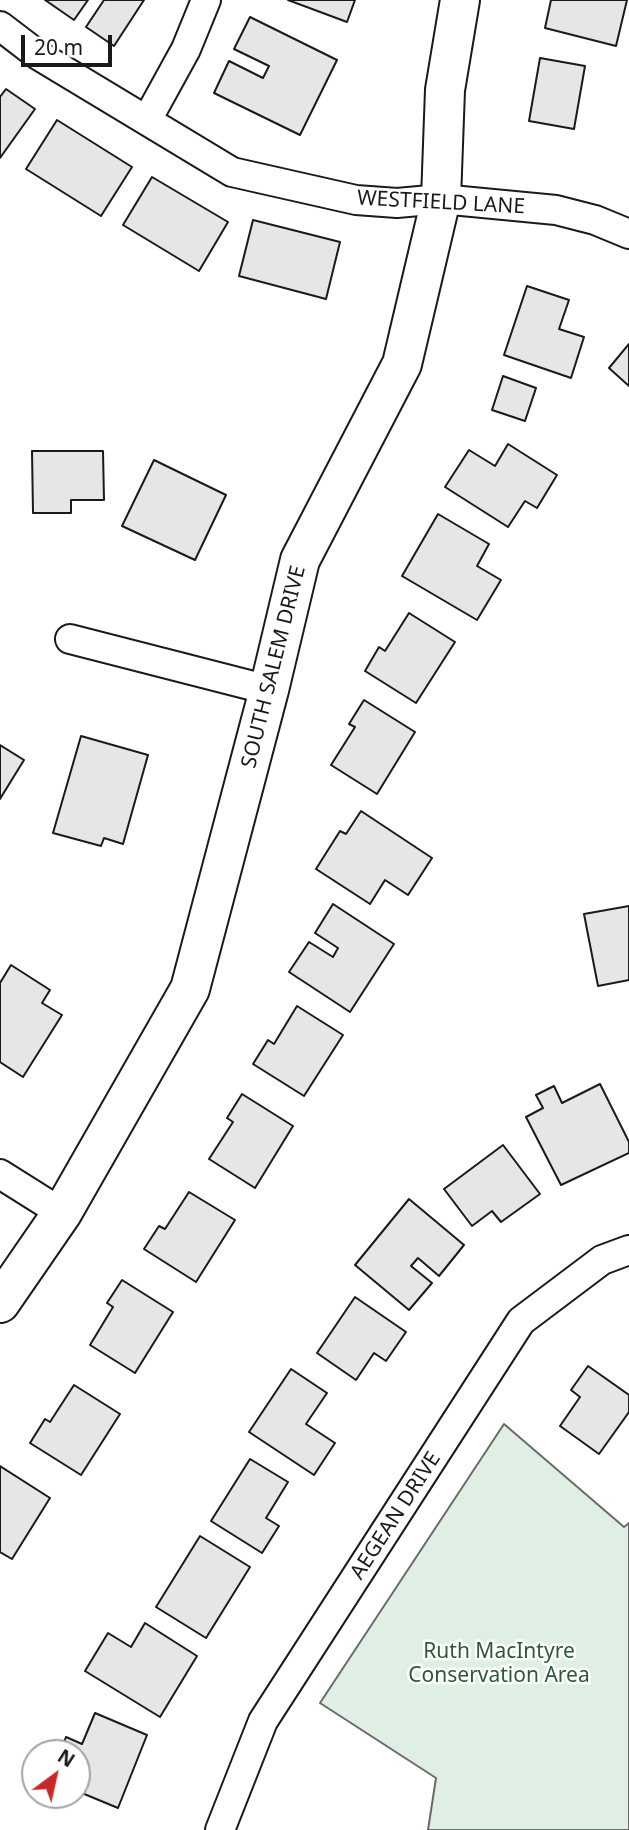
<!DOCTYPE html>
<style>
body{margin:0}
#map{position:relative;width:629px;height:1830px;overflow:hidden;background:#fff;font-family:"Noto Sans",sans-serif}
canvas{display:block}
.north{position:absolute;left:21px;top:1739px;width:70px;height:70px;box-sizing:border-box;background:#fff;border:2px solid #a3a3a3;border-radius:50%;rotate:33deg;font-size:19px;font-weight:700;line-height:28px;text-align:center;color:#1a1a1a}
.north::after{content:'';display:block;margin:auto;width:24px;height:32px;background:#c62828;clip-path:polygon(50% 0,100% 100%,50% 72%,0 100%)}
.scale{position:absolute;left:21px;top:35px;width:91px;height:32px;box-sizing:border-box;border:4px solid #1a1a1a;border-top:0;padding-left:9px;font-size:21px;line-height:24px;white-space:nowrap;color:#1a1a1a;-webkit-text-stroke:5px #fff;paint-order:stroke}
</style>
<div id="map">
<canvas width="629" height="1830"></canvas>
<div class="north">N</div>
<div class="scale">20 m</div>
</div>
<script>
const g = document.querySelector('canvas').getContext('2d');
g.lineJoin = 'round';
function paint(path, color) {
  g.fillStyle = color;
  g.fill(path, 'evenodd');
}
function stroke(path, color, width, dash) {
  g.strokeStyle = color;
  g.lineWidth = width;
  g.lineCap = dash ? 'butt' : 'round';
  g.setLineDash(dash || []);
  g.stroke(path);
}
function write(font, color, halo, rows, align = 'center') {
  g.font = font + ' "Noto Sans",sans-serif';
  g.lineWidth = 5;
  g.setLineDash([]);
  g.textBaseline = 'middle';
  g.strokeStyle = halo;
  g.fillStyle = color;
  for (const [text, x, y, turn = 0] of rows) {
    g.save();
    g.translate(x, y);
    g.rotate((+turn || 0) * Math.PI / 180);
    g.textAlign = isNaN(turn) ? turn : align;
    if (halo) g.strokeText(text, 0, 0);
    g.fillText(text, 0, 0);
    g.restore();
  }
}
const green = new Path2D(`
 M504,1424L624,1527L629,1523V1830H428L436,1778L320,1703Z`);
paint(green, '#e0efe3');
stroke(green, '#6a6a6a', 2);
const building = new Path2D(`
 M45,0H88L74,20Z
 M104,0H144L114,46L86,27Z
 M288,0H355L347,22Z
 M551,0H627L616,46L545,28Z
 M250,17L337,60L300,135L214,93L229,61L263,78L269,66L234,49Z
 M540,58L585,66L574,129L529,121Z
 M6,89L35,109L0,158V97Z
 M57,120L132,167L101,216L26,169Z
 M152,177L228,222L199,271L123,225Z
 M253,220L340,242L326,299L239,276Z
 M527,286L569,300L559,329L584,337L571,378L504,355Z
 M629,344V386L609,368Z
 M503,376L536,388L525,421L492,410Z
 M508,444L557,475L537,508L525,501L508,527L445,487L469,450L495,466Z
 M32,451H103L104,500H71V513H33Z
 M154,460L226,495L195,560L122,526Z
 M438,514L489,544L477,566L501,580L477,620L402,576Z
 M409,613L455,642L416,703L365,671L379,647L385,651Z
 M364,700L415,732L377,794L331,765L355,727L349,724Z
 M81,736L148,755L123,844L104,838L101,846L53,833Z
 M0,745L24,760L0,799Z
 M361,811L432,858L408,895L385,880L370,904L316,869L340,831L346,834Z
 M333,904L394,944L350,1012L289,972L309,942L333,957L338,948L315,933Z
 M629,906V980L598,986L584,914Z
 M11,965L50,990L42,1003L62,1015L23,1077L0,1062V983Z
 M297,1006L343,1035L304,1096L253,1064L268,1040L274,1044Z
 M600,1084L629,1142V1153L561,1185L526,1117L543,1108L536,1095L554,1086L562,1103Z
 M242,1094L293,1126L255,1188L209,1159L233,1122L227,1118Z
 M503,1145L540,1194L501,1222L492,1211L472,1226L444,1189Z
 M189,1192L235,1220L196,1282L144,1249L159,1226L165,1229Z
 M409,1199L464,1245L439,1276L418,1258L411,1266L432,1283L409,1310L355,1265Z
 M122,1280L173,1312L135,1373L90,1345L113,1307L107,1303Z
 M355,1297L406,1332L386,1361L374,1353L356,1380L317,1353Z
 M588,1366L629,1395V1412L599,1454L560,1426L580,1397L571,1390Z
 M291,1369L327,1393L306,1424L335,1443L314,1475L249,1432Z
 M74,1385L120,1414L81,1475L30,1443L45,1419L50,1422Z
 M250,1459L288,1482L266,1518L279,1526L262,1553L211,1521Z
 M0,1466L50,1498L12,1559L0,1552Z
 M200,1536L250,1567L206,1638L156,1607Z
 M145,1623L197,1656L160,1717L85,1671L108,1633L131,1647Z
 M95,1713L147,1735L118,1808L77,1791V1753H60L66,1737L82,1744Z`);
paint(building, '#e6e6e6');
stroke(building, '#1a1a1a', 2);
const street = new Path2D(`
 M0,26L38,55L232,172L356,200L397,203L441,199L556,210L595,220L629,234
 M147,120L186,49L206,0
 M70,639L269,690
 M0,1174L62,1213
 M220,1830L263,1721L521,1321L602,1260L629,1250`);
const secondary = new Path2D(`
 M0,1303L62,1213L190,989L269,690L300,560L402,364L441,199L445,90L460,0`);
stroke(street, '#1a1a1a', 32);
stroke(secondary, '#1a1a1a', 42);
stroke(street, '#fff', 28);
stroke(secondary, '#fff', 38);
write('21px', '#1a1a1a', '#fff', [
 ["WESTFIELD LANE",441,203,3],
 ["SOUTH SALEM DRIVE",274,667,-76],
 ["AEGEAN DRIVE",396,1516,-57]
]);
write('21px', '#2b5a34', '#fff', [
 ["Ruth MacIntyre",499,1652],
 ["Conservation Area",499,1676]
]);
</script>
